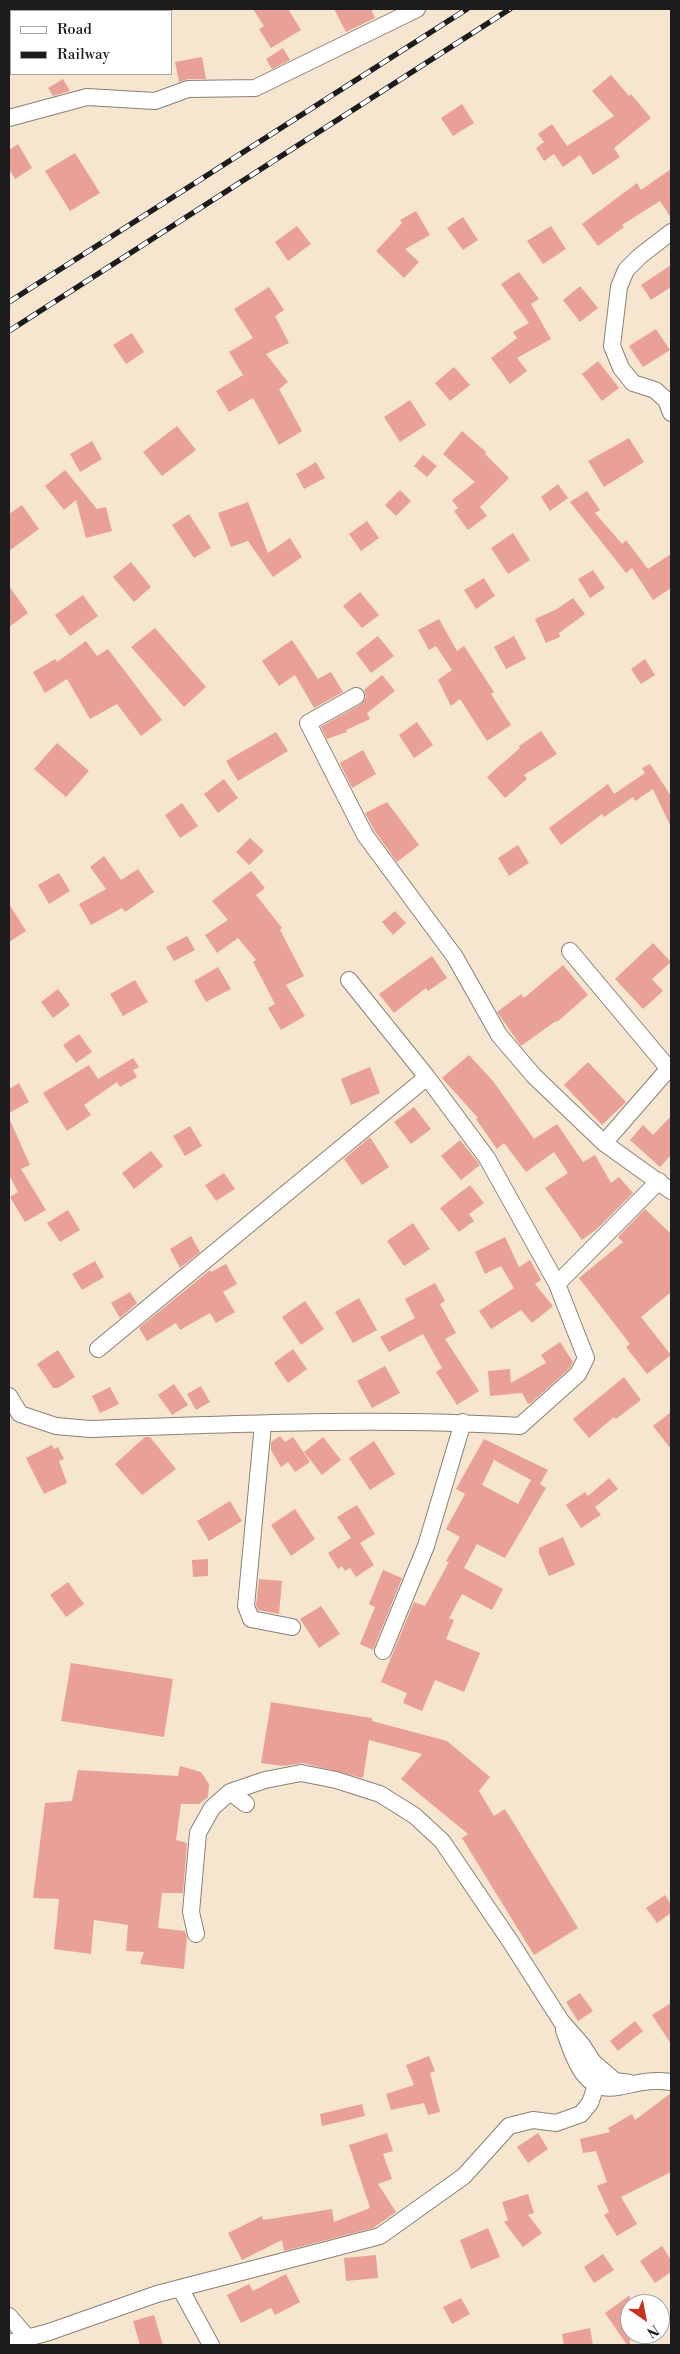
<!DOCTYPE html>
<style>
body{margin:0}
#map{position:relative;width:680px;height:2354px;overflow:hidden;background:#f6e6d0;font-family:"Libre Bodoni",serif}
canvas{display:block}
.frame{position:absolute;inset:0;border:10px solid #1c1c1c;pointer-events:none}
.legend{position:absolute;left:10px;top:10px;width:162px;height:65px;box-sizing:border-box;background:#fff;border:1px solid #a4a4a4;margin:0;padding:6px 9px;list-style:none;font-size:15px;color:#1c1c1c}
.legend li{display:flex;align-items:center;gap:10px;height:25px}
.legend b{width:25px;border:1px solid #a4a4a4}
.north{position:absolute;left:620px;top:2294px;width:50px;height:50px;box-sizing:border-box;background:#fff;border:1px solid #a4a4a4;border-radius:50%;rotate:147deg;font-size:14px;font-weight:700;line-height:20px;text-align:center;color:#1c1c1c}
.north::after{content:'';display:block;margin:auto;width:18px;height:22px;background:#c8321e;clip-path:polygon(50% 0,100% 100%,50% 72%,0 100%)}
</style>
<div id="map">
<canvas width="680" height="2354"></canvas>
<div class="frame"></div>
<ul class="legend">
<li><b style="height:6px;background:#fff"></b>Road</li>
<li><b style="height:6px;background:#1c1c1c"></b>Railway</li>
</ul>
<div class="north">N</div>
</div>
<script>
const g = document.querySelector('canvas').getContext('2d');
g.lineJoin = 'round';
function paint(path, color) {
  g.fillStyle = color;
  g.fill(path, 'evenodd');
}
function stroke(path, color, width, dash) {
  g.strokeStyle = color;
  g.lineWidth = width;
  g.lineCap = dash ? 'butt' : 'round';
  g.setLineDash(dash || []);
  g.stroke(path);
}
paint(new Path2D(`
 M253,9H288L301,30L271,48L259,29L264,26Z
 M334,9H371L375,18L346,32Z
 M283,48L290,60L272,69L266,59Z
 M202,57L206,79H188L179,82L175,62Z
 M611,75L629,96L631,94L651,118L614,148L620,157L593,175L580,155L563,167L554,154L544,161L536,148L544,142L538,134L552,124L567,146L614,116L592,91Z
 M63,79L70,91L53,96L48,88Z
 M462,104L474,123L453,136L441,118Z
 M18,144L32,168L15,179L9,169V150Z
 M75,153L100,193L70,211L45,171Z
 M671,169V218L660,201L622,225L624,227L598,246L582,224L637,183L641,190Z
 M416,211L430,235L405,249L419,262L404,278L376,251L402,223L400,220Z
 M463,217L478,240L463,250L447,228Z
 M297,226L311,244L288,261L275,242Z
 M551,226L566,249L543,264L527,241Z
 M671,265V287L651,300L641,285Z
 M519,272L539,299L531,304L551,339L517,358L527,371L510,384L491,358L517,338L513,332L529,323L501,284Z
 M580,286L598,308L580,322L563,300Z
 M269,287L284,310L275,316L289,343L266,354L288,382L279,389L302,431L279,445L253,398L229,412L216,391L243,375L229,352L253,338L234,309Z
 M656,329L670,350L643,367L629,346Z
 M132,333L144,352L126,364L113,345Z
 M598,361L619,388L602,401L582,374Z
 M454,367L470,385L450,401L435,383Z
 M410,400L426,425L400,442L384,417Z
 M177,426L196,450L162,476L143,452Z
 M462,431L486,452L485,454L509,478L480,507L487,516L468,530L454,511L458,508L452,500L475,482L443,454Z
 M629,438L644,462L604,487L588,461Z
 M92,441L102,459L80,472L70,454Z
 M423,455L437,466L427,477L414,466Z
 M316,462L325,478L304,489L296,474Z
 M65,470L97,509L106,507L112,531L86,538L76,500L64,510L45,486Z
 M558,484L568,498L550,511L541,497Z
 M400,490L411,501L396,516L385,505Z
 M587,491L600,510L595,513L622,544L626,540L648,569L671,554V588L653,600L632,568L626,573L570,502Z
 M248,502L268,553L290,538L302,557L273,577L248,541L231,547L218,513Z
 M22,505L39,529L9,551V514Z
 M189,514L211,548L194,558L172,525Z
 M367,521L379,538L361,551L349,534Z
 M513,533L530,560L508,574L491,548Z
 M131,562L151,587L134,602L113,577Z
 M593,570L605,588L590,598L578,579Z
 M484,578L495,596L476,609L464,590Z
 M9,586L28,613L9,627Z
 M360,592L379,615L362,628L343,606Z
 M83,595L98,616L70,636L55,615Z
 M573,598L585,614L559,633L560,637L546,643L535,619L557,609Z
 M439,619L457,651L464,646L494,692L491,694L511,725L487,741L460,699L451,706L438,680L452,670L436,646L429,650L418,630Z
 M155,628L206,687L184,707L131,647Z
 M378,636L394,656L371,673L356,653Z
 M514,636L526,659L506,669L494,647Z
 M292,640L318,679L331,672L343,692L314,708L295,675L279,686L262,661Z
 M86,641L97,656L108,649L162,720L141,736L117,704L90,719L67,679L45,693L33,672L55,659L57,662Z
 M645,659L655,675L641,684L631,669Z
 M382,675L395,691L367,713L370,719L346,730L347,732L327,739L321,727L361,704L366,697L364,690Z
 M417,722L433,745L414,758L399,735Z
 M541,731L557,754L524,775L527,779L505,798L487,777L520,748L519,746Z
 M276,732L288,751L238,781L226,761Z
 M57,743L89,771L66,797L34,769Z
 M363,750L376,774L352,788L340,763Z
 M650,764L671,796V827L653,789L635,801L633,797L604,817L602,814L561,845L549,828L608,784L614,794L645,773L642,768Z
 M224,779L238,798L218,813L204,794Z
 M387,802L419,845L397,862L374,830L365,813Z
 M182,803L198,826L180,838L165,815Z
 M250,838L264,851L249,865L236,852Z
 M518,845L529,863L509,876L498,858Z
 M104,856L121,880L138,869L154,892L125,912L122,908L91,925L79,904L106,889L90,867Z
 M251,871L265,888L256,895L282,928L280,930L304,976L286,985L305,1016L281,1030L268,1008L275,1004L253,962L256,960L238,938L217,953L205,935L228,920L212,901Z
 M59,873L70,891L49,904L38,885Z
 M9,904L26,931L9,942Z
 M395,911L406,923L393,935L382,922Z
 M187,936L195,950L174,961L166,947Z
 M653,943L671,962L652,979L663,991L643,1009L615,979Z
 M432,956L447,978L428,991L426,988L394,1013L379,994Z
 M563,965L588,995L557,1022L556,1021L521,1046L497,1012L521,994L524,998Z
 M218,967L231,989L206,1002L194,981Z
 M135,980L148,1002L123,1016L110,994Z
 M58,989L70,1005L53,1018L41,1002Z
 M79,1034L92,1052L76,1063L63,1045Z
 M469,1055L493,1081L534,1139L557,1124L583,1162L595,1155L611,1183L619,1177L633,1193L597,1229L582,1240L545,1188L568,1173L554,1152L526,1172L504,1143L497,1149L476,1119L478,1118L442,1078Z
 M133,1058L139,1067L133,1070L137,1077L120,1087L117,1082L84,1105L91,1115L67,1131L43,1093L89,1065L98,1079Z
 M588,1062L626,1102L602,1125L564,1085Z
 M370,1067L380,1093L351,1105L341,1079Z
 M19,1083L29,1102L9,1113V1089Z
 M414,1107L431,1129L411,1144L394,1122Z
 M671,1116V1155L660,1167L630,1140L643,1125L653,1135Z
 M9,1118L30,1165L21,1169L46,1210L25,1222L10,1197L18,1192L9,1175Z
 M190,1126L202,1146L185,1156L173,1136Z
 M370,1137L389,1167L362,1185L344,1159Z
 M460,1140L480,1165L461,1180L441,1156Z
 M151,1151L163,1166L134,1189L122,1173Z
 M224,1173L235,1189L216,1201L205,1185Z
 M470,1185L484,1203L469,1214L474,1221L459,1232L440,1208Z
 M645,1209L671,1234V1292L641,1317L671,1355L647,1374L626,1347L630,1344L579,1278L623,1242L618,1237Z
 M68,1210L80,1230L60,1242L47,1223Z
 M413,1223L430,1249L404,1266L387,1241Z
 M191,1236L200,1252L180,1268L170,1249Z
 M505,1237L519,1267L530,1260L541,1280L535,1284L553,1306L532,1323L521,1310L491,1329L479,1311L514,1288L501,1266L485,1274L475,1252Z
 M95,1261L104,1277L82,1290L72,1274Z
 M226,1264L237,1284L223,1292L235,1312L216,1323L210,1313L180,1330L176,1323L147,1341L139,1328L210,1270L211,1272Z
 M435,1283L445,1301L440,1304L456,1333L445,1339L479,1391L457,1405L436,1372L442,1368L423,1334L389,1352L380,1337L415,1318L405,1299Z
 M130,1292L137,1303L120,1318L111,1303Z
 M359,1298L377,1330L353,1343L335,1312Z
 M305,1301L324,1329L301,1345L282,1317Z
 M560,1342L573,1362L570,1368L531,1403L528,1404L522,1393L490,1396L488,1371L510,1369L511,1383L546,1363L541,1355Z
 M293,1349L307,1369L288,1383L274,1363Z
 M58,1350L75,1377L58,1388H53L37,1364Z
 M385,1366L400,1393L372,1408L357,1381Z
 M624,1377L641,1400L616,1419L614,1417L589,1438L573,1419Z
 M174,1384L188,1405L172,1415L158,1395Z
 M201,1386L210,1402L196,1410L187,1394Z
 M110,1387L119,1404L100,1413L92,1396Z
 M671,1412V1449L653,1426Z
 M280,1436L285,1442L293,1437L310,1462L295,1472L288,1462L281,1467L271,1450V1442Z
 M145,1437H150L176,1469L142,1495L115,1464Z
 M323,1437L341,1460L322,1475L304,1452Z
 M484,1439L548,1470L540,1484L546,1488L505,1558L477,1544L464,1568L503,1589L492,1610L462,1594L449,1618L454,1620L446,1639L480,1653L464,1692L435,1680L422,1711L403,1703L407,1693L381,1682L414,1602L425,1606L449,1562L446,1561L460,1537L446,1529L465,1494L456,1489ZM494,1460L531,1480L518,1504L482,1485Z
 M374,1441L395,1474L370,1490L349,1458Z
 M52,1445L54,1449L58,1447L64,1459L59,1461L67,1483L44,1494L26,1458Z
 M609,1478L618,1489L595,1507L601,1515L581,1528L566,1505L585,1492L588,1496Z
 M230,1501L242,1521L209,1541L197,1521Z
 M357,1505L375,1534L360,1543L374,1565L356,1577L350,1568L345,1571L342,1566L338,1569L328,1553L351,1538L337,1517Z
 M295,1509L315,1539L291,1556L271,1525Z
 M563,1537L575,1565L549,1576L539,1553V1548Z
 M208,1559V1576L193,1577L192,1560Z
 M383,1570L402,1578L373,1650L360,1644L375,1607L369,1604Z
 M259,1579L282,1581L279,1614L258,1610L256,1605Z
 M68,1582L84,1604L66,1617L50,1595Z
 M321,1606L340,1634L319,1648L300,1619Z
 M71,1663L173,1679L164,1737L61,1721Z
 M271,1702L372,1718V1721L447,1741L490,1777L479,1791L494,1816L505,1809L578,1928L534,1955L462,1838L468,1834L401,1779L422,1754L369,1740L363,1778L303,1763L283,1766L261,1763Z
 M180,1766L201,1772L209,1784L208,1797L199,1804H181L176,1840L187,1843L183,1893H162L158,1928L185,1931L187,1937L184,1969L140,1964L144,1952L126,1951L128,1925L94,1920L91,1954L54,1949L59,1899L33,1898L45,1803L72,1801L78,1770L178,1776Z
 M665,1895L671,1904V1913L657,1923L646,1908Z
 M580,1993L593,2011L578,2021L566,2002Z
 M671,2003V2044L652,2015Z
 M635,2021L643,2031L618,2051L610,2041Z
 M429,2056L435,2071L430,2073L440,2112L428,2115L424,2103L391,2110L386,2094L414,2085L406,2065Z
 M671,2093V2172L621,2197L637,2224L617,2236L604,2215L609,2212L597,2186L607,2182L596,2151L583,2153L580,2139L610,2132L608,2128L632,2114L635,2120Z
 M362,2104L365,2116L322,2126L320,2114Z
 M387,2133L393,2151L383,2154L392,2179L378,2184L396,2212L373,2228L284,2251L282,2240L242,2260L228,2233L262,2216L263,2220L332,2209L334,2222L370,2208L349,2145Z
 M538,2133L548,2149L528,2163L517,2147Z
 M528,2194L534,2213L528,2215L542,2233L523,2247L504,2222L508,2220L502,2202Z
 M488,2228L500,2257L471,2269L460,2240Z
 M662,2246L671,2260V2272L655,2283L640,2261Z
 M603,2254L614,2270L594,2283L584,2267Z
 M376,2255L378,2278L346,2281L344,2258Z
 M286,2274L300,2302L275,2315L271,2308L241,2323L227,2295L249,2284L253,2291Z
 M630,2295V2345H627L605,2313Z
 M461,2298L470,2314L452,2324L443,2307Z
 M154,2315L163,2345H140L133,2321Z
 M590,2328L593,2345H564L562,2334Z`), '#e9a096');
const minor = new Path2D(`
 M9,118L87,97L155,101L188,89L255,88L417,9
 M671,232L640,256L626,270L619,287L612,346L621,368L633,383L655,390L666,400L671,413
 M356,696L308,723L365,835L455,957L499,1035L534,1076L604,1143L671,1191
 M570,951L669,1069
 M604,1143L671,1066
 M557,1284L659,1181
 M98,1349L427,1077
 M9,1396L20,1414L56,1426L90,1429C233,1424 377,1417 520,1426L578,1374L586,1358L557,1284L487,1158L427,1077L349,980
 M263,1424L246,1606L251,1619L292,1627
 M383,1651L426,1546L463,1422
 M230,1792L246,1804
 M196,1934L191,1912L198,1833L212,1808L230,1792L265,1780L301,1773L336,1780L380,1794L415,1816L442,1841L510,1941L561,2021L582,2045L593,2062L615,2081L630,2083
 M564,2030C573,2055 583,2094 618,2087C639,2083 650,2079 671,2082
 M180,2288L211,2345
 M9,2316L27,2337
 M9,2343L49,2332L157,2294L380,2236L464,2176L509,2126L533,2120L556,2123L581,2114L590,2103L596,2086`);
stroke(minor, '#898176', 18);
stroke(minor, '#fff', 16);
const rail = new Path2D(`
 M9,302L467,9
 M9,331L510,9`);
stroke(rail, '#1c1c1c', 5.5);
stroke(rail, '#fff', 4, [11]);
</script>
